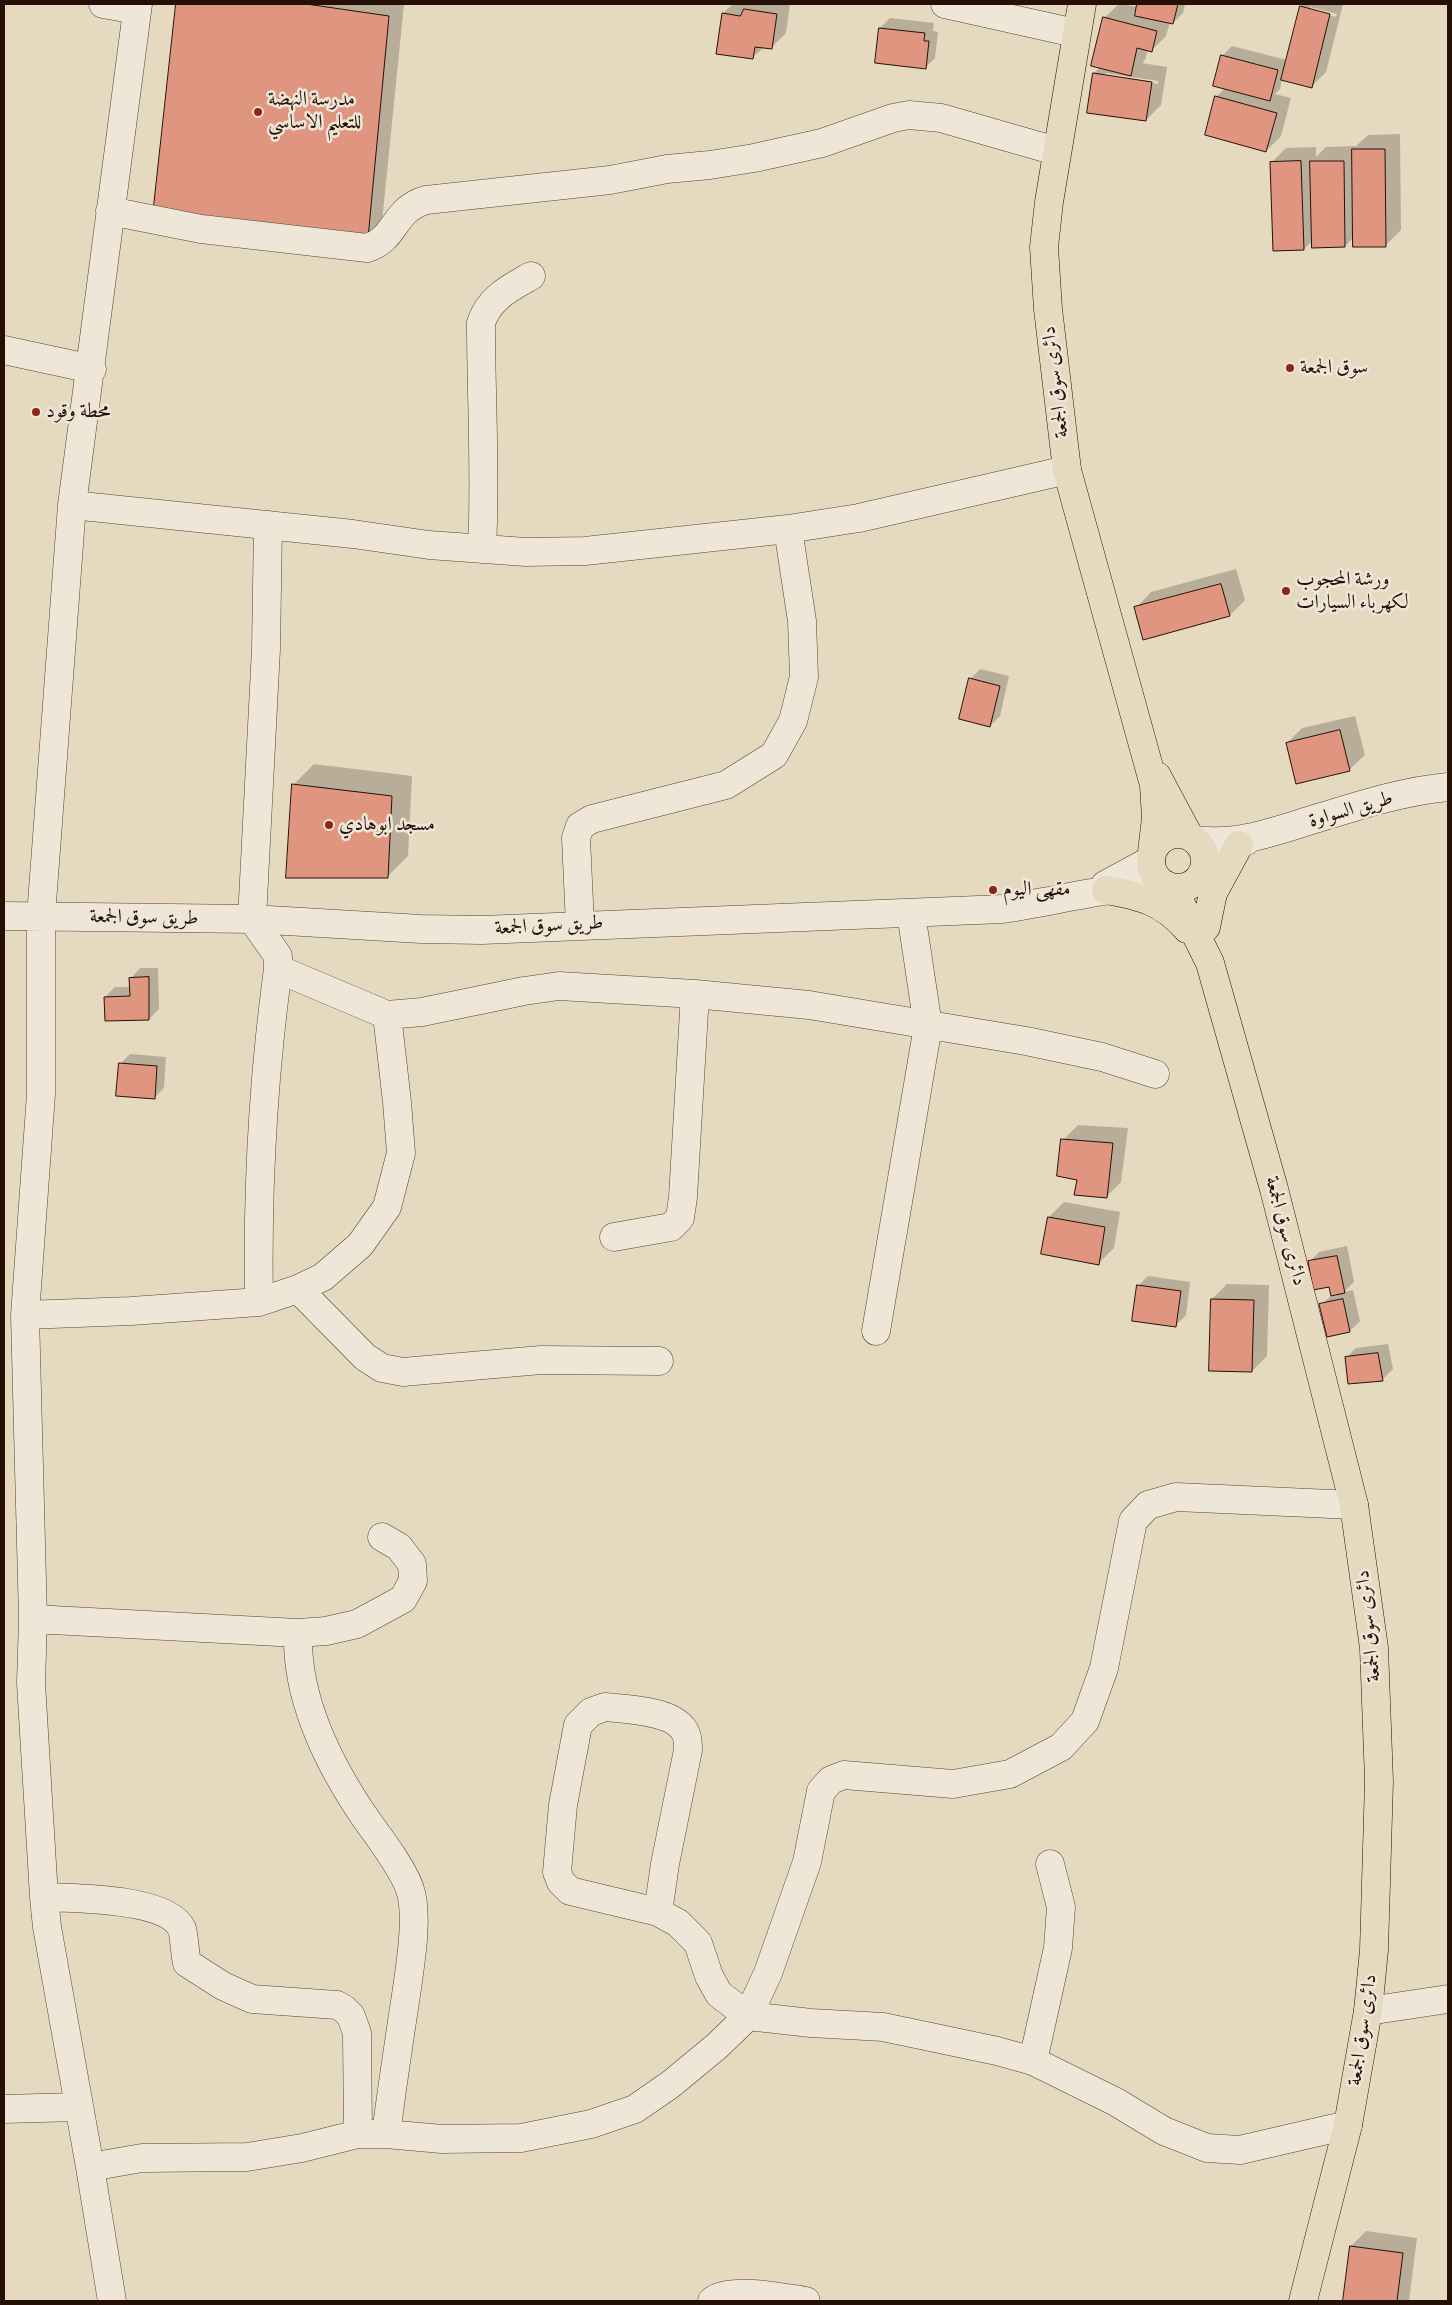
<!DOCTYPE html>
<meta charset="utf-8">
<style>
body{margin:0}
#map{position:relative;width:1452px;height:2305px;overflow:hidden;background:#e5d9c0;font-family:Alegreya,serif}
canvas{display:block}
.frame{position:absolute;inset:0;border:5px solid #261006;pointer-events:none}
</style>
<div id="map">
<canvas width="1452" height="2305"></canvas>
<div class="frame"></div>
</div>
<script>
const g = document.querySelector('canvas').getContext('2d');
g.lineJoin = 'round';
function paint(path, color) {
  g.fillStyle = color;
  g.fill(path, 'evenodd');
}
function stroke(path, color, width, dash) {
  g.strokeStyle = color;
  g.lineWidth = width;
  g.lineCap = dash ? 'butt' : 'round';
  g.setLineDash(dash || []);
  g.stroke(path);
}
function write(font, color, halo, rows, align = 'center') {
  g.font = font + ' Alegreya,Amiri,serif';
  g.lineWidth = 5;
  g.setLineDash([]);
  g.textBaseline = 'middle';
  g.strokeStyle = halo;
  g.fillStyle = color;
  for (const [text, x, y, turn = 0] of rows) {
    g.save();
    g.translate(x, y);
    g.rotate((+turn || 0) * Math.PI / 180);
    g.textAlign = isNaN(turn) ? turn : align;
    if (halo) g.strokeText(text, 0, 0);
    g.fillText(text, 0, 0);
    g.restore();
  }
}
paint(new Path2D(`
 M177,4H404L382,222L367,237L154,214Z
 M733,4H790L786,33L771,48L764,47L752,58L723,13Z
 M1119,4L1138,7V4H1185L1183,13L1173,23L1170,22L1166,36L1151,51L1148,50L1145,60L1142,63L1167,67L1161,105L1146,120L1094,73L1100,67L1104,18ZM1105,73L1158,81V84L1105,76Z
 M1303,4H1343L1326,72L1311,87L1282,79L1280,89L1275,94L1291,98L1281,136L1266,151L1216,97L1225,88L1222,56L1232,46L1287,60L1301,6ZM1310,7L1337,14L1336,17L1310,10Z
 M890,18L934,23L933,31L938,32L935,58L925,68L880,28Z
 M1400,134L1401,230L1385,246L1354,237L1345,246L1313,240L1304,249L1271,163L1286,148L1316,147V157L1326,147L1356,146L1368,135Z
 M1236,569L1245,600L1230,615L1136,608L1151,592Z
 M980,669L1009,676L1000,716L990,726L970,679Z
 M1355,716L1365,755L1349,770L1287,743L1302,728Z
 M314,764L412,776L408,856L388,876L287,877L294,784Z
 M140,968H158L159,1009L149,1019L105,997L115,987H131V978Z
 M130,1054L166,1057L164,1088L154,1098L120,1064Z
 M1078,1125L1128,1128L1121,1182L1106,1197L1079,1179L1063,1140Z
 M1064,1202L1120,1212L1114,1248L1098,1264L1049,1217Z
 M1347,1246L1354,1282L1344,1292L1353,1290L1360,1321L1350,1331L1321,1305L1332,1295L1330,1286L1309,1262L1319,1252Z
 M1148,1276L1190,1282L1186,1315L1176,1325L1138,1286Z
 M1227,1284L1269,1285L1267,1356L1252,1371L1212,1299Z
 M1388,1344L1393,1369L1383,1379L1349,1382L1346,1358L1356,1348Z
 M1366,2231L1417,2238L1409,2301H1344L1351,2246Z`), '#0003');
const building = new Path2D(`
 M176,4H306L389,16L368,238L153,215Z
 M1137,4H1178L1173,24L1135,16Z
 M1300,6L1330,14L1312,88L1281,80Z
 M744,9L777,14L772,49L755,47L753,59L716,54L722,13L740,16Z
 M1103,17L1157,31L1152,52L1137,48L1131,76L1091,66Z
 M879,28L925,33L924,41H929L926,69L875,63Z
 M1221,55L1278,70L1270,101L1213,86Z
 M1093,73L1152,82L1146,121L1087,113Z
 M1215,96L1277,113L1266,152L1205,135Z
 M1352,149H1385L1386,247H1353Z
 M1301,161L1304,250L1273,251L1270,162Z
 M1310,161H1344L1345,247L1312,248Z
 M1221,584L1230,616L1143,640L1134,607Z
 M969,678L1000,686L990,727L959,719Z
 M1340,730L1350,771L1296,784L1286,743Z
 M292,784L392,796L388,878H286Z
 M149,977V1020L105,1021L104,997L130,996L129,978Z
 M119,1063L157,1066L155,1099L116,1096Z
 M1061,1139L1113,1143L1107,1198L1074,1195L1077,1180L1057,1176Z
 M1048,1217L1105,1227L1099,1265L1041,1254Z
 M1337,1256L1345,1293L1331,1296L1329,1287L1313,1290L1308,1261Z
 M1137,1285L1181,1291L1176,1327L1132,1321Z
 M1211,1299L1254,1300L1252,1372L1209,1371Z
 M1343,1299L1350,1332L1327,1337L1319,1304Z
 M1378,1353L1383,1381L1348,1384L1345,1357Z
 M1350,2246L1403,2253L1397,2301H1343Z`);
paint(building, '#e09580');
stroke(building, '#261006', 1);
const minor = new Path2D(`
 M103,4L137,10
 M945,4L1075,33
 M110,211L201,229L367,248C397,239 392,210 426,200L610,180L667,169L710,165L754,158L822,143L893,118L909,115L941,118L1056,151
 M4,350L92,369
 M72,505L353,534L429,545L526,552L585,551L788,529L859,518L1067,470
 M268,525L266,649L252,919L278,956V969L387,1015
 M482,549C486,474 481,398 481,323C489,298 510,288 531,276
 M1196,840C1239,846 1278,830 1318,818C1361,805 1404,791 1448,787
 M1204,871L1227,851L1246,841
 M1105,885L1151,860
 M4,916L252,919L421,929L482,930L1003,909C1057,901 1110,886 1166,885
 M580,925L576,838L580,826L592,819L726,785L774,755L793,721L804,677L802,621L788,529
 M614,1237L671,1227L680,1218L683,1197L695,994
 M298,1289L365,1357L382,1368L403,1372L541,1360L659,1361
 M259,1302C257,1191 263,1079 278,969
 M25,1315L131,1311L259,1302L298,1289L323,1277L360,1245L387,1207L401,1153L397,1102L387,1015L422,1012L524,991L559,986L695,994L809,1005L1026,1041L1102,1057L1155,1074
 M876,1331L928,1026L911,913
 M33,1619L298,1633C296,1700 329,1765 366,1819C379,1837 406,1872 411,1893C418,1920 410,1967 406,1995C399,2041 392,2088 386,2134
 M298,1633L326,1631L357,1624L403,1599L413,1581L412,1564L399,1547L382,1537
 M605,1707C626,1709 677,1710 686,1734C688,1739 688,1745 688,1750L665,1864L658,1912L570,1891L561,1882L557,1872L563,1805L578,1725L591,1712Z
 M44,1897C75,1898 168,1898 182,1929C184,1934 185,1955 187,1963L223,1986L252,1999L337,2005L344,2009L351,2016L357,2033L358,2134
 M658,1912L678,1923L698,1943L709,1976L719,1994L748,2016L811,2023L883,2027L997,2051L1033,2061L1116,2102L1164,2131L1207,2148L1240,2150L1348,2125
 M1368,2011L1448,1999
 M1033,2061L1058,1948L1061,1907L1050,1864
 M4,2109L78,2107
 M90,2167L142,2158L247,2157L302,2148L358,2134H386L442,2139L521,2138L591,2124L635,2109L671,2084L717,2046L748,2016L768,1973L807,1862L821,1791L831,1780L844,1775L953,1784L1010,1774L1061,1747L1085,1721L1104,1668L1133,1521L1148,1505L1176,1497L1354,1505
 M112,2301L90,2167L47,1927L44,1897L31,1683L33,1619L25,1315L41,1094V916L72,505L138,4
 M712,2301C729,2286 784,2298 806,2301`);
const major = new Path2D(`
 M1082,4L1049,202L1044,247L1048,309L1067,470L1154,785L1156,818L1152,852
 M1157,776L1189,836
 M1151 861a27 27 0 1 1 54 0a27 27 0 1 1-54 0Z
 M1173,888L1210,963L1274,1189L1354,1505L1374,1648L1379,1781L1374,1950L1368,2011L1348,2125L1303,2301
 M1106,890C1140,896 1163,901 1187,929
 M1206,927L1213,893L1239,845`);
stroke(minor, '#564234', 29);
stroke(major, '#261006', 29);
stroke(minor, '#eee6d6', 28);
stroke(major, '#e5d9c0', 28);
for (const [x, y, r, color] of [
 [258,112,5,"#8f2418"],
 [1290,368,5,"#8f2418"],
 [36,412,5,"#8f2418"],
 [1286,591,5,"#8f2418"],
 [329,825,5,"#8f2418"],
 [993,890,5,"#8f2418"]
]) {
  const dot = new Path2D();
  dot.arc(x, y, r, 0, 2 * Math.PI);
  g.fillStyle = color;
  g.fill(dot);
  stroke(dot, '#eee6d6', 2);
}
write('20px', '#261006', '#eee6d6', [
 ["مدرسة النهضة",268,100],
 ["للتعليم الاساسي",268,123],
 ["سوق الجمعة",1300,368],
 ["محطة وقود",46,412],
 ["ورشة المحجوب",1296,580],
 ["لكهرباء السيارات",1296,603],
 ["مسجد ابوهادي",339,825],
 ["مقهى اليوم",1003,890]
], 'left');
write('20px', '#261006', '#eee6d6', [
 ["دائرى سوق الجمعة",1056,382,-97],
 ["طريق السواوة",1351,810,-16],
 ["طريق سوق الجمعة",144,918,1],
 ["طريق سوق الجمعة",549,926,-3],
 ["دائرى سوق الجمعة",1285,1231,75],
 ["دائرى سوق الجمعة",1369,1626,-96],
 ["دائرى سوق الجمعة",1363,2030,-82]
]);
</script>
